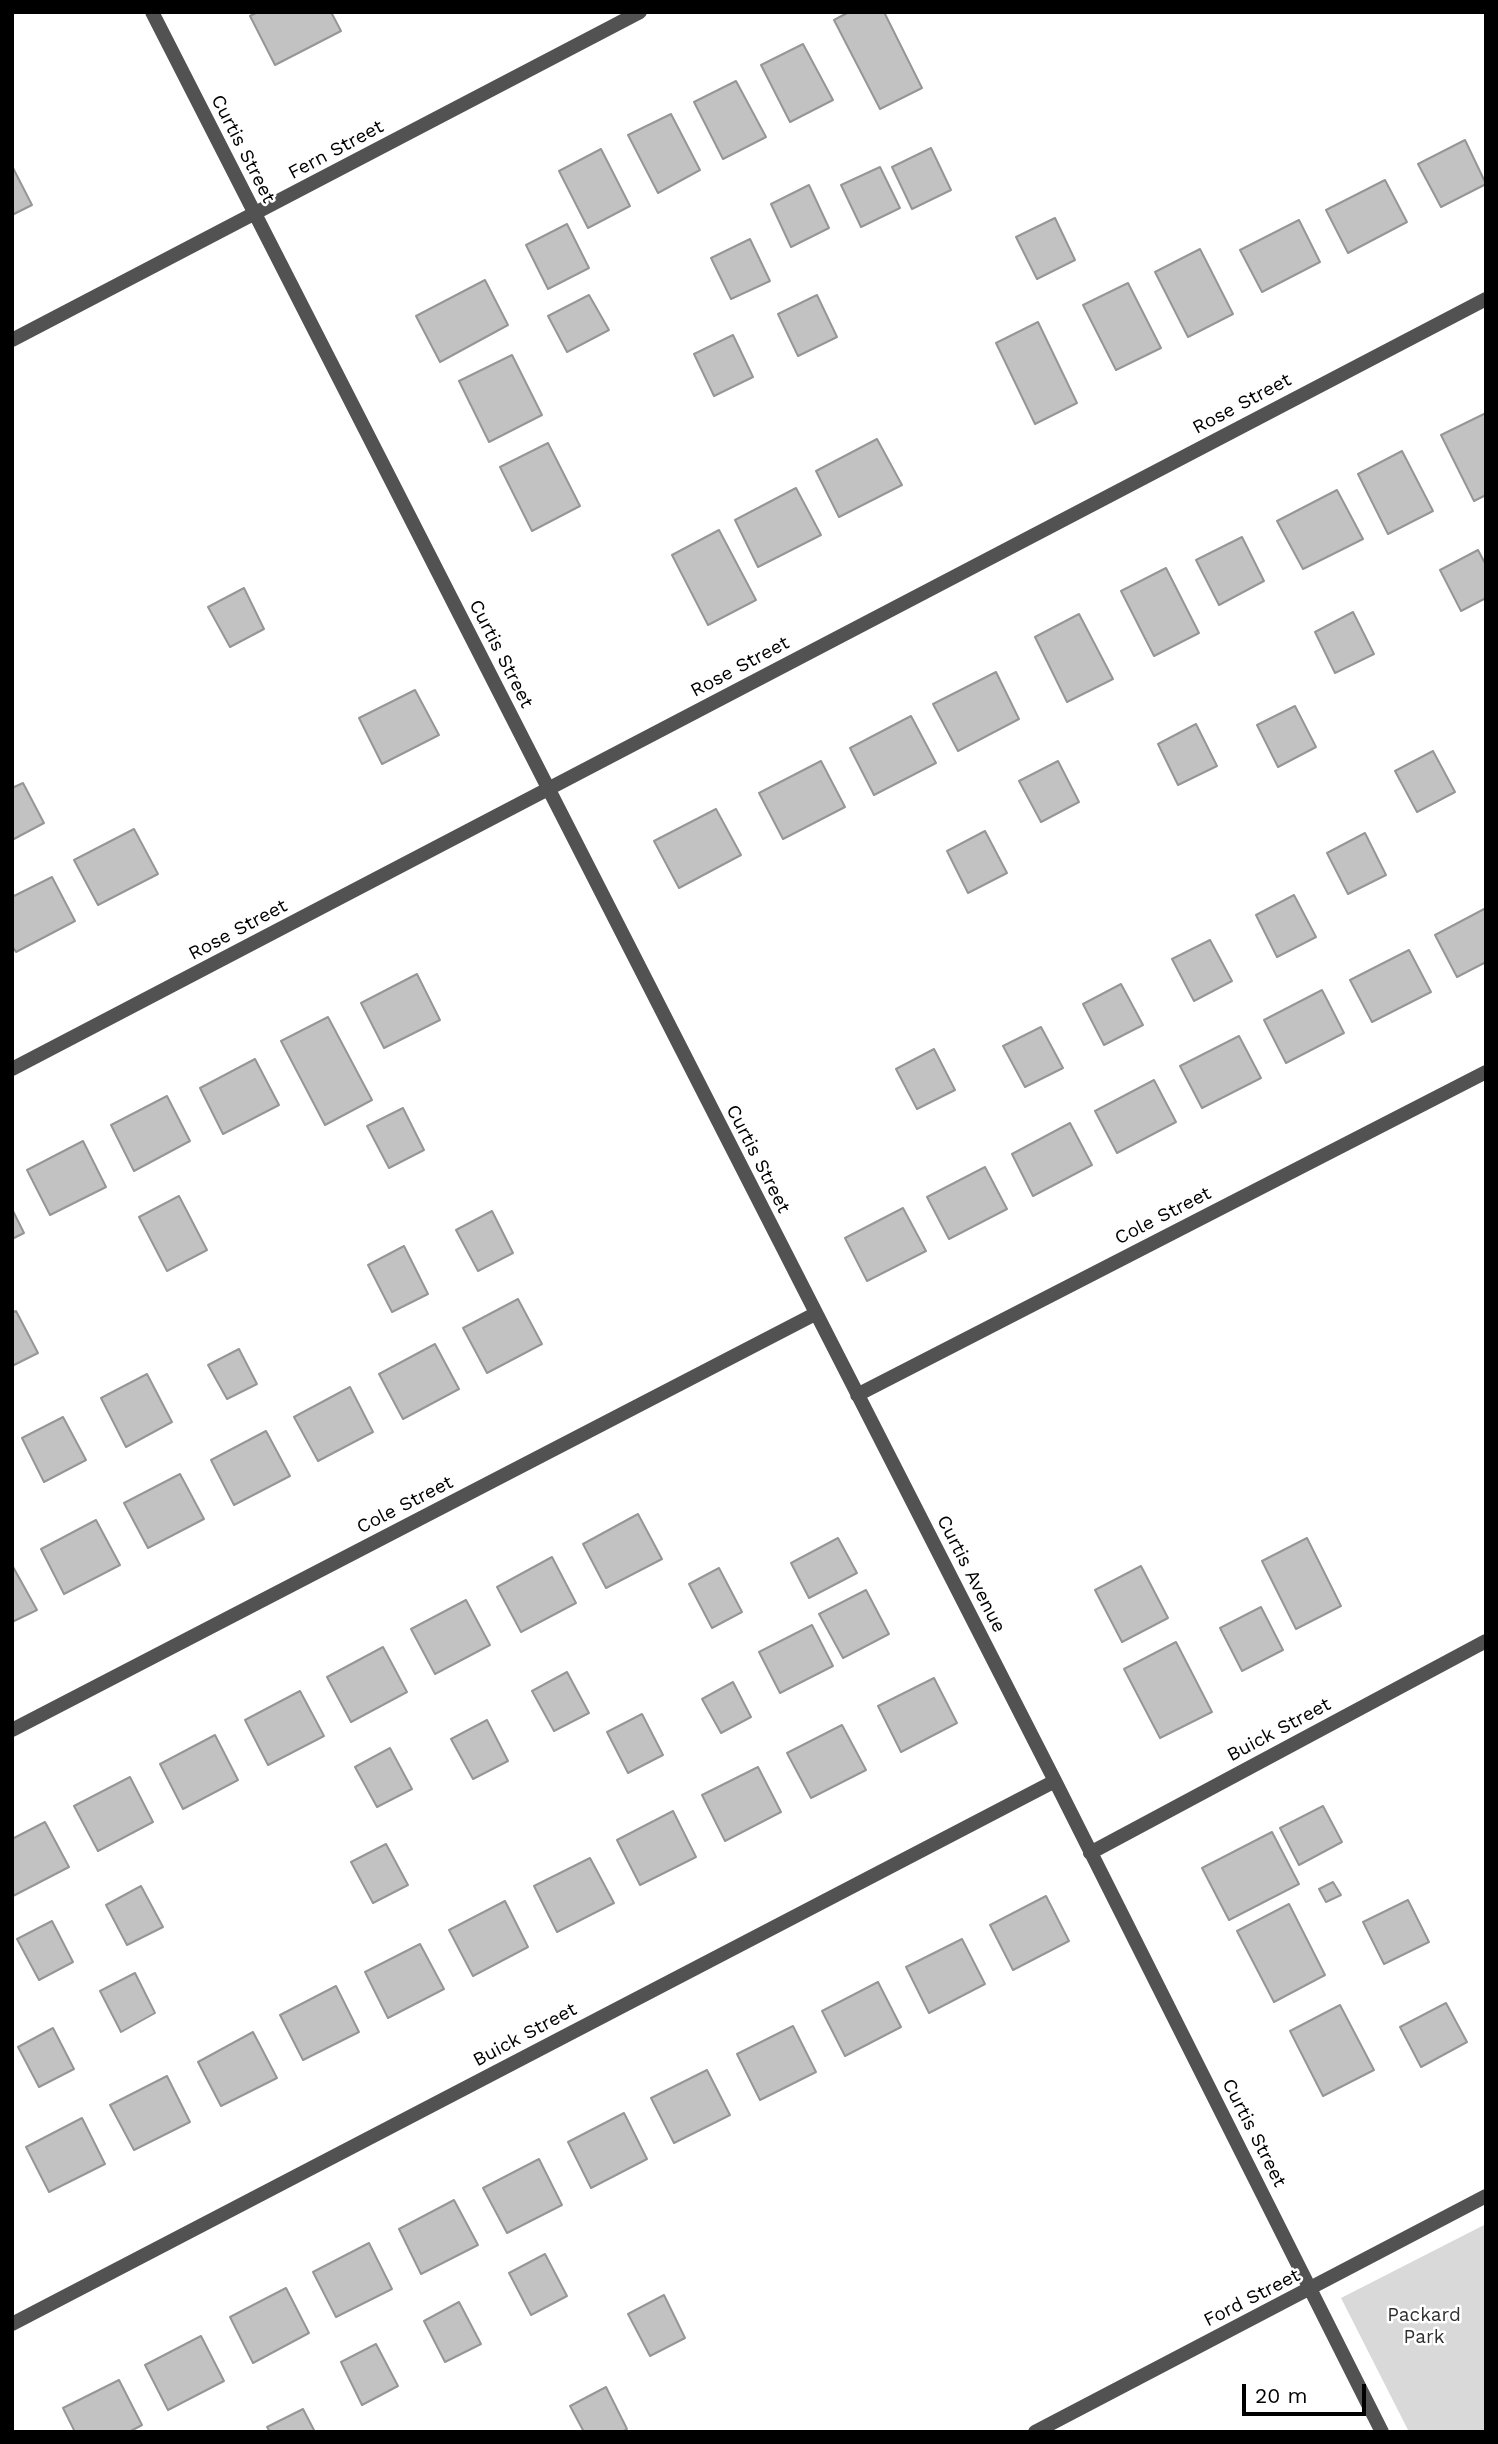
<!DOCTYPE html>
<style>
body{margin:0}
#map{position:relative;width:1498px;height:2444px;overflow:hidden;background:#fff;font-family:"Work Sans",sans-serif}
canvas{display:block}
.frame{position:absolute;inset:0;border:14px solid #000;pointer-events:none}
.scale{position:absolute;left:1242px;top:2384px;width:124px;height:32px;box-sizing:border-box;border:4px solid #000;border-top:0;padding-left:9px;font-size:21px;line-height:24px;white-space:nowrap;color:#000;-webkit-text-stroke:5px #fff;paint-order:stroke}
</style>
<div id="map">
<canvas width="1498" height="2444"></canvas>
<div class="frame"></div>
<div class="scale">20 m</div>
</div>
<script>
const g = document.querySelector('canvas').getContext('2d');
g.lineJoin = 'round';
function paint(path, color) {
  g.fillStyle = color;
  g.fill(path, 'evenodd');
}
function stroke(path, color, width, dash) {
  g.strokeStyle = color;
  g.lineWidth = width;
  g.lineCap = dash ? 'butt' : 'round';
  g.setLineDash(dash || []);
  g.stroke(path);
}
function write(font, color, halo, rows, align = 'center') {
  g.font = font + ' "Work Sans",sans-serif';
  g.lineWidth = 5;
  g.setLineDash([]);
  g.textBaseline = 'middle';
  g.strokeStyle = halo;
  g.fillStyle = color;
  for (const [text, x, y, turn = 0] of rows) {
    g.save();
    g.translate(x, y);
    g.rotate((+turn || 0) * Math.PI / 180);
    g.textAlign = isNaN(turn) ? turn : align;
    if (halo) g.strokeText(text, 0, 0);
    g.fillText(text, 0, 0);
    g.restore();
  }
}
paint(new Path2D(`
 M1486,2224V2432H1409L1341,2298Z`), '#d9d9d9');
const building = new Path2D(`
 M258,12H331L341,31L275,65L250,16Z
 M849,12H884L922,88L880,109L834,20Z
 M803,44L833,100L790,122L761,65Z
 M736,81L766,137L723,159L694,102Z
 M671,114L700,170L658,193L628,135Z
 M1465,140L1486,184L1441,207L1418,164Z
 M931,148L951,190L912,209L892,167Z
 M601,149L630,206L588,228L559,171Z
 M12,166L32,205L12,215Z
 M880,167L900,208L861,227L841,185Z
 M1385,180L1407,222L1348,253L1326,210Z
 M809,185L829,228L791,247L771,204Z
 M1055,218L1075,260L1037,279L1016,237Z
 M1299,220L1320,262L1262,292L1240,250Z
 M567,224L589,268L548,289L526,245Z
 M750,239L770,281L731,299L711,258Z
 M1200,249L1233,314L1188,337L1155,272Z
 M485,280L508,325L440,362L416,316Z
 M1128,283L1161,348L1116,370L1083,305Z
 M589,295L609,330L567,352L548,316Z
 M817,295L837,337L798,356L778,314Z
 M1038,322L1077,403L1035,424L996,343Z
 M733,335L753,377L714,396L694,354Z
 M512,355L542,415L489,442L459,381Z
 M1486,413V495L1474,501L1441,435Z
 M877,439L902,485L839,517L816,471Z
 M548,443L580,506L532,531L500,467Z
 M1402,451L1433,511L1388,534L1358,474Z
 M796,488L821,535L758,567L735,520Z
 M1337,490L1363,539L1303,569L1277,521Z
 M719,530L756,600L708,625L672,555Z
 M1242,537L1264,581L1219,605L1196,560Z
 M1478,550L1486,565V598L1461,611L1440,570Z
 M1166,568L1199,633L1154,656L1121,591Z
 M244,588L264,629L230,647L208,607Z
 M1353,612L1374,654L1335,673L1315,632Z
 M1079,614L1113,679L1067,702L1035,637Z
 M996,672L1019,719L958,751L933,704Z
 M415,690L439,735L382,764L359,718Z
 M1295,706L1316,747L1278,767L1257,725Z
 M911,716L936,763L874,795L850,748Z
 M1196,724L1217,766L1178,785L1158,744Z
 M1433,751L1455,792L1417,812L1395,771Z
 M821,761L845,807L783,839L759,793Z
 M1058,761L1079,802L1041,822L1019,781Z
 M23,783L44,823L12,840V788Z
 M716,809L741,855L679,888L654,841Z
 M134,829L158,874L98,905L74,860Z
 M985,831L1007,873L968,893L947,851Z
 M1365,833L1386,875L1348,894L1327,853Z
 M52,877L75,921L16,952L12,946V897Z
 M1294,895L1316,937L1277,957L1256,915Z
 M1486,908V962L1457,977L1435,935Z
 M1210,940L1232,981L1194,1001L1172,959Z
 M1409,950L1431,992L1372,1022L1350,980Z
 M417,974L440,1020L384,1048L361,1003Z
 M1121,984L1143,1025L1104,1045L1083,1004Z
 M1322,990L1344,1033L1286,1063L1264,1020Z
 M328,1017L372,1100L325,1125L281,1041Z
 M1041,1027L1063,1068L1025,1087L1003,1046Z
 M1239,1036L1261,1078L1202,1108L1180,1066Z
 M934,1049L955,1090L917,1109L896,1069Z
 M255,1059L279,1105L223,1134L200,1088Z
 M1154,1080L1176,1122L1117,1153L1095,1111Z
 M167,1096L190,1141L134,1171L111,1125Z
 M403,1108L424,1150L389,1168L367,1126Z
 M1070,1123L1092,1165L1033,1196L1012,1154Z
 M83,1141L106,1187L50,1215L27,1170Z
 M985,1167L1007,1209L949,1239L927,1197Z
 M179,1196L207,1250L167,1271L139,1217Z
 M903,1208L926,1251L867,1281L845,1238Z
 M12,1209L24,1233L12,1239Z
 M492,1211L513,1253L478,1271L456,1230Z
 M404,1246L428,1294L392,1312L368,1265Z
 M518,1299L542,1344L487,1373L463,1328Z
 M16,1311L38,1353L12,1366V1313Z
 M435,1344L459,1389L403,1419L379,1374Z
 M239,1349L257,1384L227,1399L208,1365Z
 M147,1374L172,1422L126,1447L101,1398Z
 M350,1387L373,1432L318,1461L294,1417Z
 M63,1417L86,1460L44,1482L22,1438Z
 M266,1431L290,1476L234,1505L211,1460Z
 M180,1474L204,1519L148,1548L124,1503Z
 M638,1514L662,1559L606,1588L583,1544Z
 M96,1520L120,1565L64,1594L41,1549Z
 M838,1538L857,1573L809,1598L791,1563Z
 M1307,1538L1341,1606L1296,1629L1262,1561Z
 M552,1557L576,1603L521,1632L497,1587Z
 M12,1565L37,1610L12,1622Z
 M1141,1566L1168,1618L1122,1642L1095,1590Z
 M719,1568L742,1612L712,1628L689,1584Z
 M866,1590L889,1634L843,1658L819,1614Z
 M466,1600L490,1645L435,1674L411,1629Z
 M1261,1607L1283,1650L1242,1671L1220,1628Z
 M812,1625L833,1666L780,1693L759,1652Z
 M1176,1642L1212,1712L1160,1738L1124,1669Z
 M383,1647L407,1692L351,1722L327,1677Z
 M567,1672L589,1713L554,1731L532,1691Z
 M934,1678L957,1723L901,1752L878,1706Z
 M733,1682L751,1717L721,1733L702,1699Z
 M300,1691L324,1736L268,1765L245,1720Z
 M642,1714L663,1755L628,1773L607,1732Z
 M487,1720L508,1761L473,1779L451,1739Z
 M842,1725L866,1770L811,1798L787,1753Z
 M215,1735L238,1780L183,1809L160,1764Z
 M390,1748L412,1789L377,1807L355,1767Z
 M758,1767L781,1812L725,1841L702,1795Z
 M130,1777L153,1822L98,1851L74,1806Z
 M1323,1806L1342,1842L1299,1865L1280,1828Z
 M673,1811L696,1857L640,1885L617,1840Z
 M45,1822L69,1867L13,1896L12,1839Z
 M1272,1832L1299,1884L1229,1920L1202,1868Z
 M386,1844L408,1885L373,1903L351,1862Z
 M590,1858L614,1903L557,1932L534,1886Z
 M1333,1882L1341,1895L1326,1902L1319,1889Z
 M141,1886L163,1927L127,1945L106,1905Z
 M1046,1896L1069,1941L1013,1970L990,1925Z
 M1408,1900L1429,1942L1384,1964L1363,1922Z
 M505,1901L528,1947L473,1976L449,1930Z
 M1289,1904L1325,1975L1274,2002L1237,1931Z
 M52,1921L73,1962L39,1980L17,1939Z
 M962,1939L985,1984L929,2013L906,1967Z
 M420,1944L444,1989L388,2018L365,1972Z
 M135,1973L155,2013L121,2032L100,1991Z
 M878,1982L901,2027L845,2056L822,2011Z
 M336,1986L359,2032L303,2060L280,2015Z
 M1446,2003L1467,2042L1421,2067L1400,2027Z
 M1340,2005L1374,2070L1323,2096L1290,2031Z
 M793,2026L816,2072L760,2100L737,2054Z
 M53,2028L74,2069L39,2087L18,2047Z
 M253,2032L277,2078L221,2106L198,2062Z
 M707,2070L730,2115L674,2143L651,2098Z
 M167,2076L190,2122L134,2150L110,2105Z
 M624,2113L647,2159L591,2188L568,2142Z
 M82,2118L105,2164L49,2192L26,2147Z
 M539,2159L562,2205L507,2233L483,2188Z
 M454,2200L478,2245L421,2274L399,2229Z
 M369,2243L392,2289L336,2317L313,2272Z
 M545,2254L567,2296L531,2315L509,2273Z
 M286,2288L309,2333L253,2363L230,2317Z
 M664,2295L685,2338L650,2356L628,2314Z
 M459,2302L481,2344L445,2362L424,2321Z
 M201,2336L224,2381L168,2410L145,2365Z
 M376,2344L398,2386L362,2405L341,2362Z
 M119,2380L142,2425L129,2432H75L63,2408Z
 M606,2387L627,2429L622,2432H584L570,2406Z
 M303,2409L315,2432H270L267,2427Z`);
paint(building, '#c2c2c2');
stroke(building, '#969696', 2);
stroke(new Path2D(`
 M152,12L1055,1781L1382,2432
 M12,340L640,12
 M12,1069L1486,299
 M857,1395L1486,1072
 M12,1730L815,1314
 M1090,1853L1486,1641
 M12,2324L1055,1781
 M1035,2432L1486,2196`), '#525252', 14);
write('19px', '#000', '#fff', [
 ["Curtis Street",243,149,63],
 ["Fern Street",336,150,-28],
 ["Rose Street",1242,404,-28],
 ["Curtis Street",501,654,63],
 ["Rose Street",740,667,-28],
 ["Rose Street",238,930,-28],
 ["Curtis Street",758,1159,63],
 ["Cole Street",1163,1216,-27],
 ["Cole Street",405,1505,-27],
 ["Curtis Avenue",971,1574,63],
 ["Buick Street",1279,1730,-28],
 ["Buick Street",525,2035,-28],
 ["Curtis Street",1254,2133,63],
 ["Ford Street",1252,2298,-27]
]);
write('19px', '#303030', '#fff', [
 ["Packard",1424,2315],
 ["Park",1424,2337]
]);
</script>
